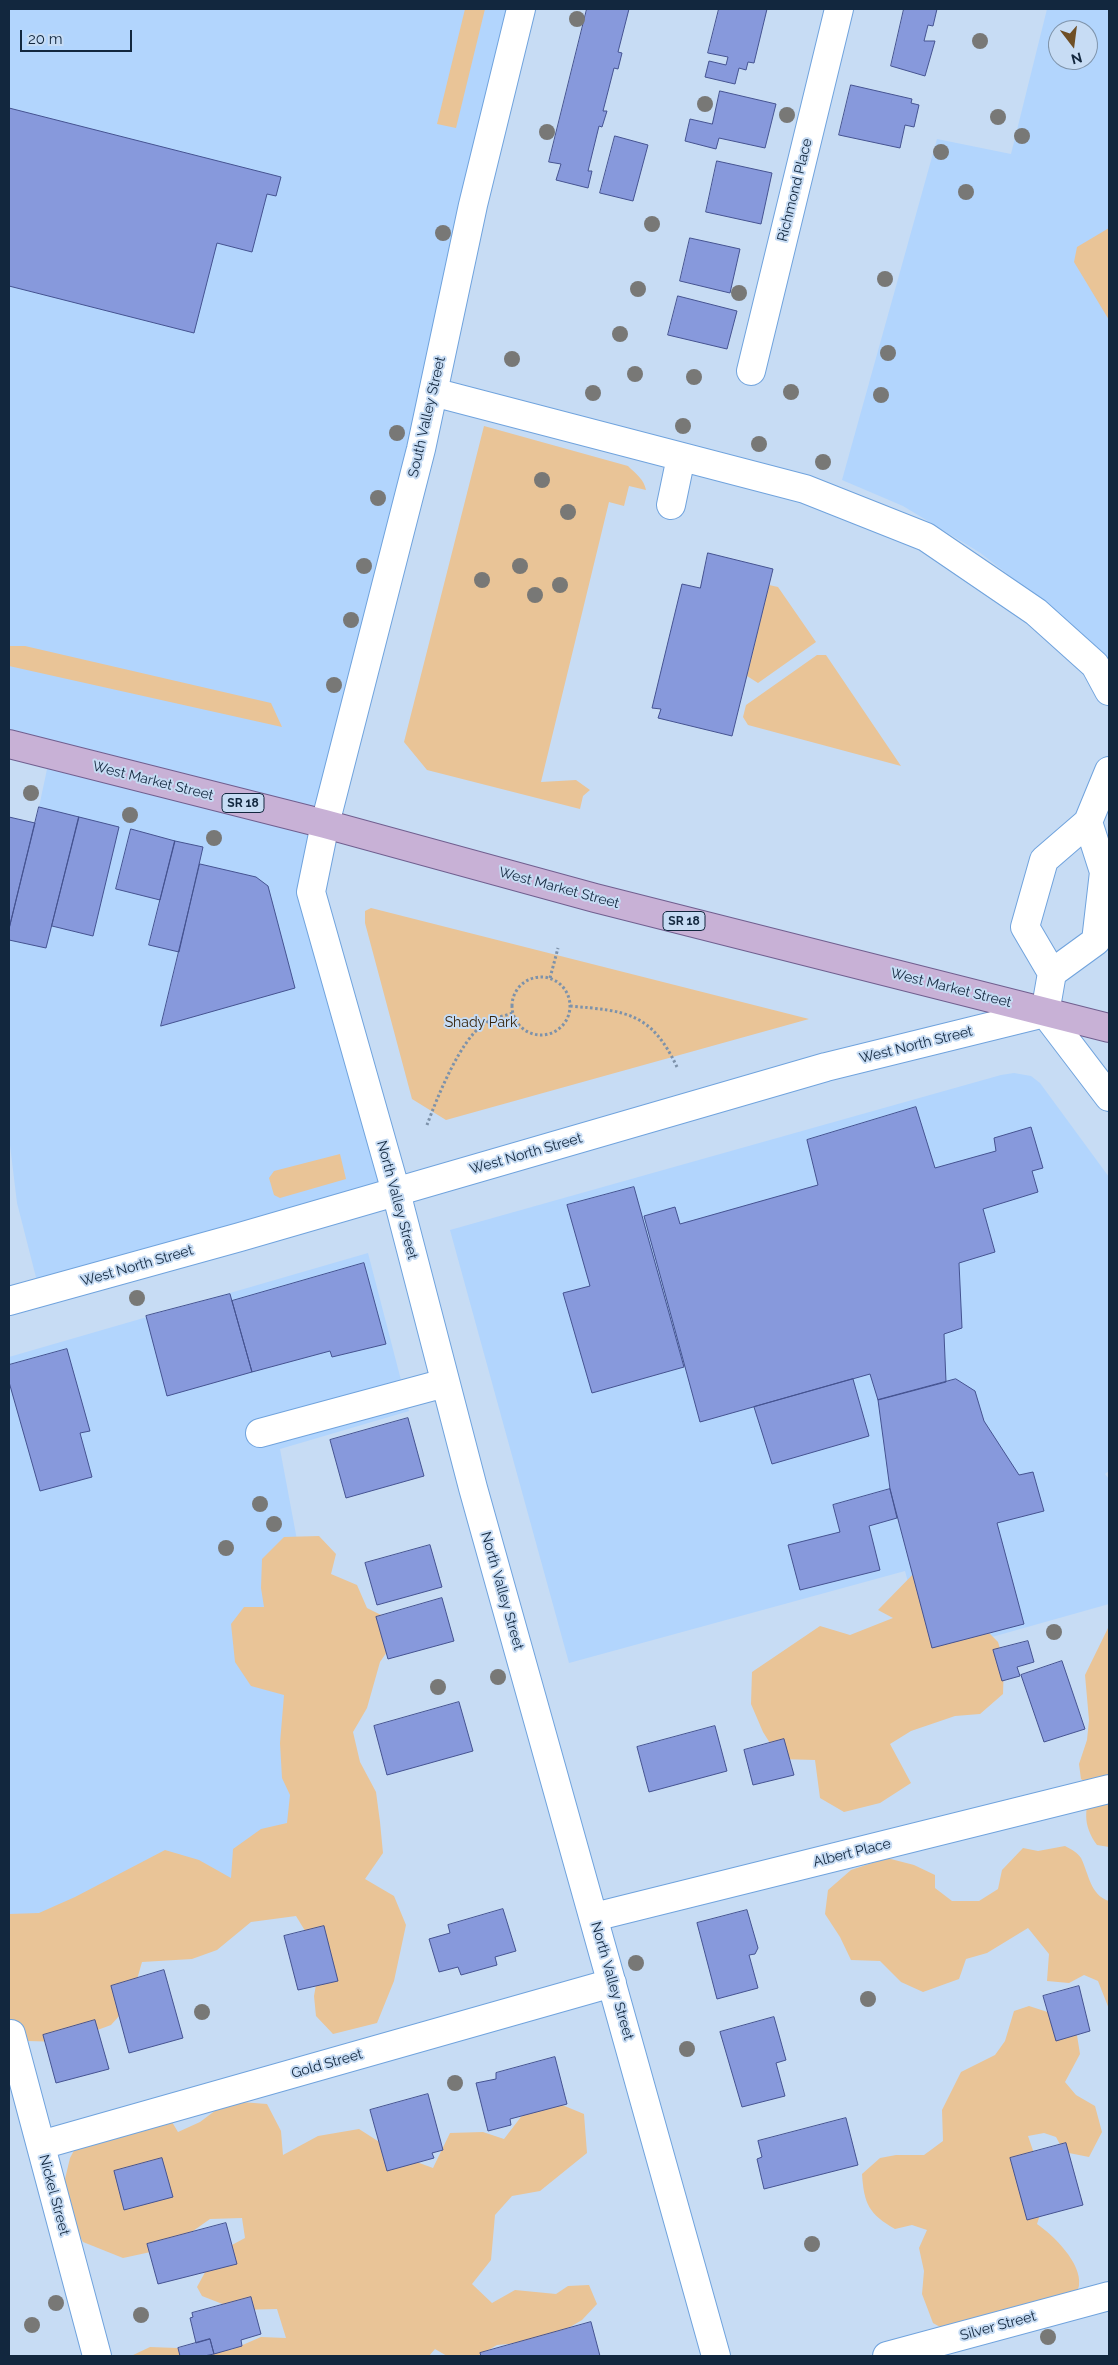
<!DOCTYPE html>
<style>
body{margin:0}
#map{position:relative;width:1118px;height:2365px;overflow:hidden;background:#c7dcf4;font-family:Raleway,sans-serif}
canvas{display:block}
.frame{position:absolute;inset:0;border:10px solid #12273e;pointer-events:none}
.north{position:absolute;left:1048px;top:20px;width:50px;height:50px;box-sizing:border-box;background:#c7dcf4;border:1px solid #7f94ab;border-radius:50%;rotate:165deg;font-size:14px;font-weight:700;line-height:20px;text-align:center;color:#12273e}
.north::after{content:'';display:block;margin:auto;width:18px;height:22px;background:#6f4f25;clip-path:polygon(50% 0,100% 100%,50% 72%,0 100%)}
.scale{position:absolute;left:20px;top:30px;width:112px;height:22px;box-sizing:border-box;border:2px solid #12273e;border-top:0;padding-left:6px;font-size:15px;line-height:18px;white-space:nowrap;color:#12273e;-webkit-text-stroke:4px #c7dcf4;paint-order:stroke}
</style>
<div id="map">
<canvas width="1118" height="2365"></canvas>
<div class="frame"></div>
<div class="north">N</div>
<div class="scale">20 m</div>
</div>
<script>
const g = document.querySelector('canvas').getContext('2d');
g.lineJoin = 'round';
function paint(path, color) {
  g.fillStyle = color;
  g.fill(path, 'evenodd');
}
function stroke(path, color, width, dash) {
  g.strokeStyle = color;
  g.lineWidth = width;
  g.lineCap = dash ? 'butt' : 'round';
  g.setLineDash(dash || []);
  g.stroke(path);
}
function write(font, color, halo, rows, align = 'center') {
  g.font = font + ' Raleway,sans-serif';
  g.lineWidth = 4;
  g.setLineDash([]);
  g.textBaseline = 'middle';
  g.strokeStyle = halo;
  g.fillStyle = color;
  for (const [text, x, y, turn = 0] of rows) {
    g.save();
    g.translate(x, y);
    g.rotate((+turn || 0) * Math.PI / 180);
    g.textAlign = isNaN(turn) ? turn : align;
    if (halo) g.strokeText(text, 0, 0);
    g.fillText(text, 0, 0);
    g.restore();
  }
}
paint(new Path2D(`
 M9,9H521L312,885L396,1192L40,1293L17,1203L9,1137V929L39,807L50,755L9,744Z
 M1047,9H1109V661L1054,610L979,552L903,506L842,480L937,139L1011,154ZM1058,30H1088V60H1058Z
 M1014,1073L1031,1076L1040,1083L1109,1177V1471L1105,1474L1109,1479V1604L928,1655L905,1571L569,1663L450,1230L1001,1075Z
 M368,1253L409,1411L280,1449L356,1856L9,1962V1357Z`), '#b2d5fd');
paint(new Path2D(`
 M465,9H485L456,128L437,124Z
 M1109,228V320L1074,262L1077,247Z
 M484,426L628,466C636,474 644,479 646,490L629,486L624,506L609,502L541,782L576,780L590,790L583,796L580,809L427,770L404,742Z
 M769,585L778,587L816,642L758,683L747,676Z
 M9,646H25L271,703L282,727L9,666Z
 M817,655H826L901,766L748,725L743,717L746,705Z
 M371,908L809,1019L446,1120L412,1099L365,923V911Z
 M340,1154L346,1179L280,1198L274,1195L269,1178L274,1171Z
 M319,1536L336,1554L331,1574L357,1585L367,1608L391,1620L395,1640L380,1662L367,1708L353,1732L360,1762L376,1792L380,1822L383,1853L365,1879L394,1896L406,1925L394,1981L377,2023L333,2034L316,2016L314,1996L321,1957L296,1916L251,1922L217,1950L192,1959L142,1962L130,2004L111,2025L65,2042L27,2041L9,2052V1914L39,1913L75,1897L165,1850L199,1860L231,1878L233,1849L261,1829L287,1823L290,1795L282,1778L280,1743L284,1695L251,1686L235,1662L231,1624L244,1607H264L261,1588L262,1559L284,1537Z
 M922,1565L998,1642L1004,1662L1003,1694L980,1714L955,1716L911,1731L890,1744L911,1783L880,1803L844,1812L820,1798L815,1760L780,1759L763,1732L751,1704L752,1672L820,1626L850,1635L893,1618L878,1610Z
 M1109,1626V1847L1097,1845C1082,1824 1085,1810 1092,1786L1081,1779L1079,1764L1087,1740L1089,1720L1085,1675Z
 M1065,1846C1071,1849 1078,1853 1081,1858C1089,1874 1090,1895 1109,1901V2009L1098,1981L1084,1975L1069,1983L1047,1981L1049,1954L1028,1928L987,1953L966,1959L959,1979L923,1992L901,1982L880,1961L851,1960L840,1937L825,1914L828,1890L851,1870L887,1858L914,1865L935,1875V1888L952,1901H979L998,1889L1002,1870L1023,1848L1038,1851Z
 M1029,2006L1063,2017L1076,2029L1080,2054L1065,2082L1076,2095L1095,2106L1102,2132L1089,2157L1064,2152L1056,2137L1044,2133L1028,2136L1037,2162L1045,2199L1037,2224C1053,2235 1082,2263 1079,2285C1079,2288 1076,2292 1074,2296L972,2345L933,2323L922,2294L924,2271L919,2248L927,2230L912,2225L895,2229C869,2214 864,2204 862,2174L880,2158L896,2155H924L943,2141L942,2110L961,2072L995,2055L1005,2041L1014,2011Z
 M228,2101L267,2104L281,2131L283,2155L318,2136L359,2129L403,2157L433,2168L450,2133L483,2132L504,2139L527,2109L555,2102L584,2114L587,2153L540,2191L512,2196L495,2215L491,2260L472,2284L492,2303L515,2290L556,2294L568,2286L589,2285L597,2304L582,2320L558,2334L530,2342L497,2345L478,2356H447L435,2349L429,2356H131L150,2347L231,2350L261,2337L286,2338L277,2309L238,2310L202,2296L197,2287L215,2254L245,2238L242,2218L210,2219L169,2248L123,2258L83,2242L60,2200L70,2158L79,2141L132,2125L172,2122L178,2132L200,2122Z`), '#e9c497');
const building = new Path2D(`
 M587,9H629L618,52L622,53L618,69L614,68L603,111H607L602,127L599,126L588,171H592L588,188L556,180L561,164L549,162Z
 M719,9H767L754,63L748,62L746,70L739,68L735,84L705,77L709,61L726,65L728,57L708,53Z
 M904,9H937L933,26L928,25L924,41H935L925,76L891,66Z
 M851,85L912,99L911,103L919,105L914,127L905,125L900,148L839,135Z
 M720,91L776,104L765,148L719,138L716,149L685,141L690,119L712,124Z
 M9,108L281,177L276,196L267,194L252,252L217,243L194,333L9,286V289Z
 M615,136L648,145L633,201L600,193Z
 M717,161L772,173L761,224L706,212Z
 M690,238L740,249L730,293L680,281Z
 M678,296L737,311L727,349L668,335Z
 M708,553L773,569L732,736L658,718L661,709L652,708L682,584L700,588Z
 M39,807L79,817L46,948L9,940V929Z
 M9,817L35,823L9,929Z
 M79,817L119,827L93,936L52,926Z
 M131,829L175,841L160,900L116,889Z
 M175,841L203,847L179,952L149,945Z
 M200,864L256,877L268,886L295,988L161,1026Z
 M916,1107L935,1168L996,1151L994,1138L1031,1127L1043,1168L1032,1171L1038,1192L983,1209L995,1252L959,1263L962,1328L944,1334L946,1382L878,1400L870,1374L700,1422L644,1216L675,1207L680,1224L818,1185L807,1140Z
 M634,1187L684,1367L592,1393L563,1293L590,1286L567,1205Z
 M364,1263L386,1344L332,1357L330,1351L252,1372L232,1301Z
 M230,1294L252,1372L167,1396L146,1316Z
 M67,1349L90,1431L80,1433L92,1477L40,1491L9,1382V1365Z
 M853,1379L869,1436L772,1464L754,1407Z
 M956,1379L975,1391L984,1421L1019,1475L1033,1472L1044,1511L997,1523L1024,1624L932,1648L890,1489L878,1400Z
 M408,1418L424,1476L346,1498L330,1440Z
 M890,1489L897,1518L869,1526L880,1570L800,1590L788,1545L840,1532L833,1505Z
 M430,1545L442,1587L377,1605L365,1563Z
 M442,1598L454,1641L388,1659L376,1617Z
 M1028,1641L1034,1662L1017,1667L1020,1676L1002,1681L993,1650Z
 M1062,1661L1085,1729L1044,1742L1021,1675Z
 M459,1702L473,1751L387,1775L374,1726Z
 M715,1726L727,1771L649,1792L637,1747Z
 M784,1739L794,1775L753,1785L744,1750Z
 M503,1909L516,1951L495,1957L497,1965L461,1975L458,1967L439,1972L429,1939L450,1933L448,1925Z
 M747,1910L758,1948L755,1954L749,1955L758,1988L717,1999L697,1923Z
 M324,1926L338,1981L298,1990L284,1936Z
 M164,1970L183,2038L129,2053L111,1986Z
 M1079,1986L1090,2031L1056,2041L1043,1996Z
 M774,2017L786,2060L776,2063L785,2096L742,2107L720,2032Z
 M95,2020L109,2069L56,2083L43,2035Z
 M555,2057L567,2104L510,2119L511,2125L488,2131L476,2083L496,2079V2073Z
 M428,2094L443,2150L432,2153L434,2158L387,2171L370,2110Z
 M846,2118L858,2165L764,2189L757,2159L762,2157L758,2141Z
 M1066,2143L1083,2205L1027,2220L1010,2158Z
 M162,2158L173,2197L124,2210L114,2171Z
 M226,2223L237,2264L158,2284L147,2244Z
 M251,2297L261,2334L241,2340L242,2346L214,2354L210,2339L196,2343L190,2318L193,2317L192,2313Z
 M591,2322L600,2356H481L480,2353Z
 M210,2339L214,2354L204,2356H180L178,2348Z`);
paint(building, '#8799dc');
stroke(building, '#455391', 1);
const minor = new Path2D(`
 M521,9L473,205L421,449L325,824L311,892L396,1192L473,1488L716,2356
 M751,371L839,9
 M433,392L805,489L926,537L1036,612L1095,665L1109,691
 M671,505L681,457
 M1052,973L1096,941L1104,872L1088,822
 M1045,1013L1052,973L1025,927L1044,860L1088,822L1109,771
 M1045,1013L1109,1097
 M9,1301L240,1237L826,1067L1045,1013
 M260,1433L445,1383
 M594,1917L1109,1789
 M11,2034L97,2356
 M41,2145L612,1983
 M887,2356L1109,2296`);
const major = new Path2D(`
 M9,744L325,824L595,898L1109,1028`);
stroke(minor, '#70a3dd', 30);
stroke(major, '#705f8f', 30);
stroke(new Path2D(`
 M512 1006a29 29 0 1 1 58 0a29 29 0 1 1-58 0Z
 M550,978L558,948
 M570,1006C626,1011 651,1012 677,1067
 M427,1125C437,1098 460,1040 484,1024C492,1018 504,1016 513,1013`), '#7d92aa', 3, [2.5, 2.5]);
stroke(minor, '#fff', 28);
stroke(major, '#c8b1d6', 28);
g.fillStyle = '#787876';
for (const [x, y] of [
 [577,19],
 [980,41],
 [705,104],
 [787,115],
 [998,117],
 [547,132],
 [1022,136],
 [941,152],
 [966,192],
 [652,224],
 [443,233],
 [885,279],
 [638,289],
 [739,293],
 [620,334],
 [888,353],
 [512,359],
 [635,374],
 [694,377],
 [791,392],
 [593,393],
 [881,395],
 [683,426],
 [397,433],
 [759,444],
 [823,462],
 [542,480],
 [378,498],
 [568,512],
 [364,566],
 [520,566],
 [482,580],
 [560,585],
 [535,595],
 [351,620],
 [334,685],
 [31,793],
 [130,815],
 [214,838],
 [137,1298],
 [260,1504],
 [274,1524],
 [226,1548],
 [1054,1632],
 [498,1677],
 [438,1687],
 [636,1963],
 [868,1999],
 [202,2012],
 [687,2049],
 [455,2083],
 [812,2244],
 [56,2303],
 [141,2315],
 [32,2325],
 [1048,2337]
]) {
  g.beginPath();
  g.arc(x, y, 8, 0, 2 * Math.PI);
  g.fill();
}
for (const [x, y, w] of [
 [243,803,42],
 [684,921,42]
]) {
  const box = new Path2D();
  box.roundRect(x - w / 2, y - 9.5, w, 19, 4);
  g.fillStyle = '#c7dcf4';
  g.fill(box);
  stroke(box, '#12273e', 1);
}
write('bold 12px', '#12273e', null, [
 ["SR 18",243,803],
 ["SR 18",684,921]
]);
write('14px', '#12273e', '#c7dcf4', [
 ["Richmond Place",795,190,-76],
 ["South Valley Street",427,417,-77],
 ["West Market Street",153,781,14],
 ["West Market Street",559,888,15],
 ["West Market Street",951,988,14],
 ["West North Street",916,1045,-14],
 ["West North Street",526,1154,-16],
 ["North Valley Street",397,1200,75],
 ["West North Street",137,1266,-16],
 ["North Valley Street",502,1591,74],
 ["Albert Place",852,1853,-14],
 ["North Valley Street",612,1981,74],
 ["Gold Street",327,2064,-16],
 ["Nickel Street",54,2195,75],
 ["Silver Street",998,2326,-15]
]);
write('14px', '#38260e', '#c7dcf4', [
 ["Shady Park",481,1023]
]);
</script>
